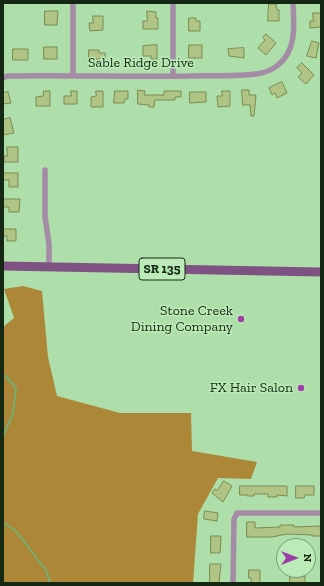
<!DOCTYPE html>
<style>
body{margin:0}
#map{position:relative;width:324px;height:586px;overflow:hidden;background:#aedeaa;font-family:"Zilla Slab",serif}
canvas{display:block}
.frame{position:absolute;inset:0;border:4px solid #152814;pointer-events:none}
.north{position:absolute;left:276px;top:538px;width:40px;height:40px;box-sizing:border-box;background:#bbebb6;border:1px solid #799d75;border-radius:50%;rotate:90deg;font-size:11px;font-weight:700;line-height:16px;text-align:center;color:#152814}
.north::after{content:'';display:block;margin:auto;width:14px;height:18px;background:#9c3fa9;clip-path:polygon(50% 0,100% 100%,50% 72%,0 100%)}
</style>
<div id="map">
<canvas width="324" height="586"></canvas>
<div class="frame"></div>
<div class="north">N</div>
</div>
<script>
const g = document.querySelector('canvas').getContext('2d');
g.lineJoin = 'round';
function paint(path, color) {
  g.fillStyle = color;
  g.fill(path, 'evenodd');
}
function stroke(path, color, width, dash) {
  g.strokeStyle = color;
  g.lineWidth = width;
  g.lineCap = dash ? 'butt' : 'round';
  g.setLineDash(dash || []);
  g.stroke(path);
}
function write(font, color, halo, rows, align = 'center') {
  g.font = font + ' "Zilla Slab",serif';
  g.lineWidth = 3;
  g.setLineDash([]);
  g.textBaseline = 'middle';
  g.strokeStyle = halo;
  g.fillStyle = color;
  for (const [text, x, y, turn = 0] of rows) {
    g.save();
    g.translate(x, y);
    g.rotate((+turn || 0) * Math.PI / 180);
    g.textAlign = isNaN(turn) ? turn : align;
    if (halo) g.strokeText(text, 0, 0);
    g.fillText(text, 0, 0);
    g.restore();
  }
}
paint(new Path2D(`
 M23,286L42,291L48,357L57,396L120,413H191L192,451L257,462L251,479L218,478L198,514L193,583H3V327L14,318L4,289Z`), '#ad8738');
stroke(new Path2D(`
 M3,376H6L16,388L13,414L3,436
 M3,523L15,530L46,570L50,583`), '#75ae70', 2);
const building = new Path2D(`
 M269,4H276L277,10H279V21H268Z
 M45,11H58L57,25H45Z
 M147,11L156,12V18H158V29H143V21H147Z
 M313,13H321V27L310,28V21H313Z
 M93,16H103V30L90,31L89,23H93Z
 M189,18H196V21H200V31H189Z
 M266,34L276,43L266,55L258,48L265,40L263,38Z
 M312,41L319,43L316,58L307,56Z
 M157,45V59H151V56H143V46Z
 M189,45H202V58H189Z
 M44,47H57V59H44Z
 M244,48V58L229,56L228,49Z
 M13,49H28V60H13Z
 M89,50H99V53H105V59H89Z
 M302,63L314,75L306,84L298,77L302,73L297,68Z
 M282,82L287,93L277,98L275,93L272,95L269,88Z
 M138,90L145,91L144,95H164V91H181V97H175V100H155L154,107H149V105L138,104Z
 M242,90H249V95H256L254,116H251L250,105H243Z
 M44,91H50V106H36V97L43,96Z
 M71,91H77V104H64V96H71Z
 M96,91H103V107H91V97L96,96Z
 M115,91H128V99H125L124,103H114Z
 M222,91H230V106L218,107L217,96H222Z
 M8,92L11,103L3,104V93Z
 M190,92H206V102L190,103Z
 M10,118L14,133L3,135V120Z
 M7,147H18V162H4V156H7Z
 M4,173H18V187H9V180H3Z
 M3,199H20L19,212H9V207H4Z
 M4,229H16V241H7V236H3Z
 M224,481L232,486L223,502L212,493L215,489L217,490Z
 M240,486H287V496L277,495V497H268V494H254V496H247V495H240Z
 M296,486H314V495H305L304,498H296Z
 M205,511L218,513L217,521L204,519Z
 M247,522H255V528L280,527V525H294V527L320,526L321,535L320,536H312V535L287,534L272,537H247Z
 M211,536H221L220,553H211Z
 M210,564H221L219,583H210Z
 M249,570H260V583H251V578H249Z
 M290,576H305V583H290Z`);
paint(building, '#b0c485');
stroke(building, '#7a8c50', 1);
stroke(new Path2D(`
 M73,75V3
 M173,76V3
 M3,78L7,76C67,75 128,77 189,76C211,75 234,77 256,74C264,73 272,70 278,65C297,50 294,25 293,3
 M45,170V217L49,244V267
 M233,583L234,519L237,513H321`), '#a48ca7', 5.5);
stroke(new Path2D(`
 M3,266L321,272`), '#7e5384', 9);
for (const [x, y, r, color] of [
 [241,319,4,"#9c3fa9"],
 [301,388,4,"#9c3fa9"]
]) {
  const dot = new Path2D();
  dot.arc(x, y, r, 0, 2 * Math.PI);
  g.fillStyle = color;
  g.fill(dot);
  stroke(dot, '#bbebb6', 1.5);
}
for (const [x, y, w] of [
 [162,269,46]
]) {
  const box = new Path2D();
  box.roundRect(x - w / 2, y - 11, w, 22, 3);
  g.fillStyle = '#bbebb6';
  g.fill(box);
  stroke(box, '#152814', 1);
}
write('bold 13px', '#152814', null, [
 ["SR 135",162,269]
]);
write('14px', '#152814', '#bbebb6', [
 ["Sable Ridge Drive",141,63]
]);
write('14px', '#152814', '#bbebb6', [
 ["Stone Creek",233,311],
 ["Dining Company",233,327],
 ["FX Hair Salon",293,388]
], 'right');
</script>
